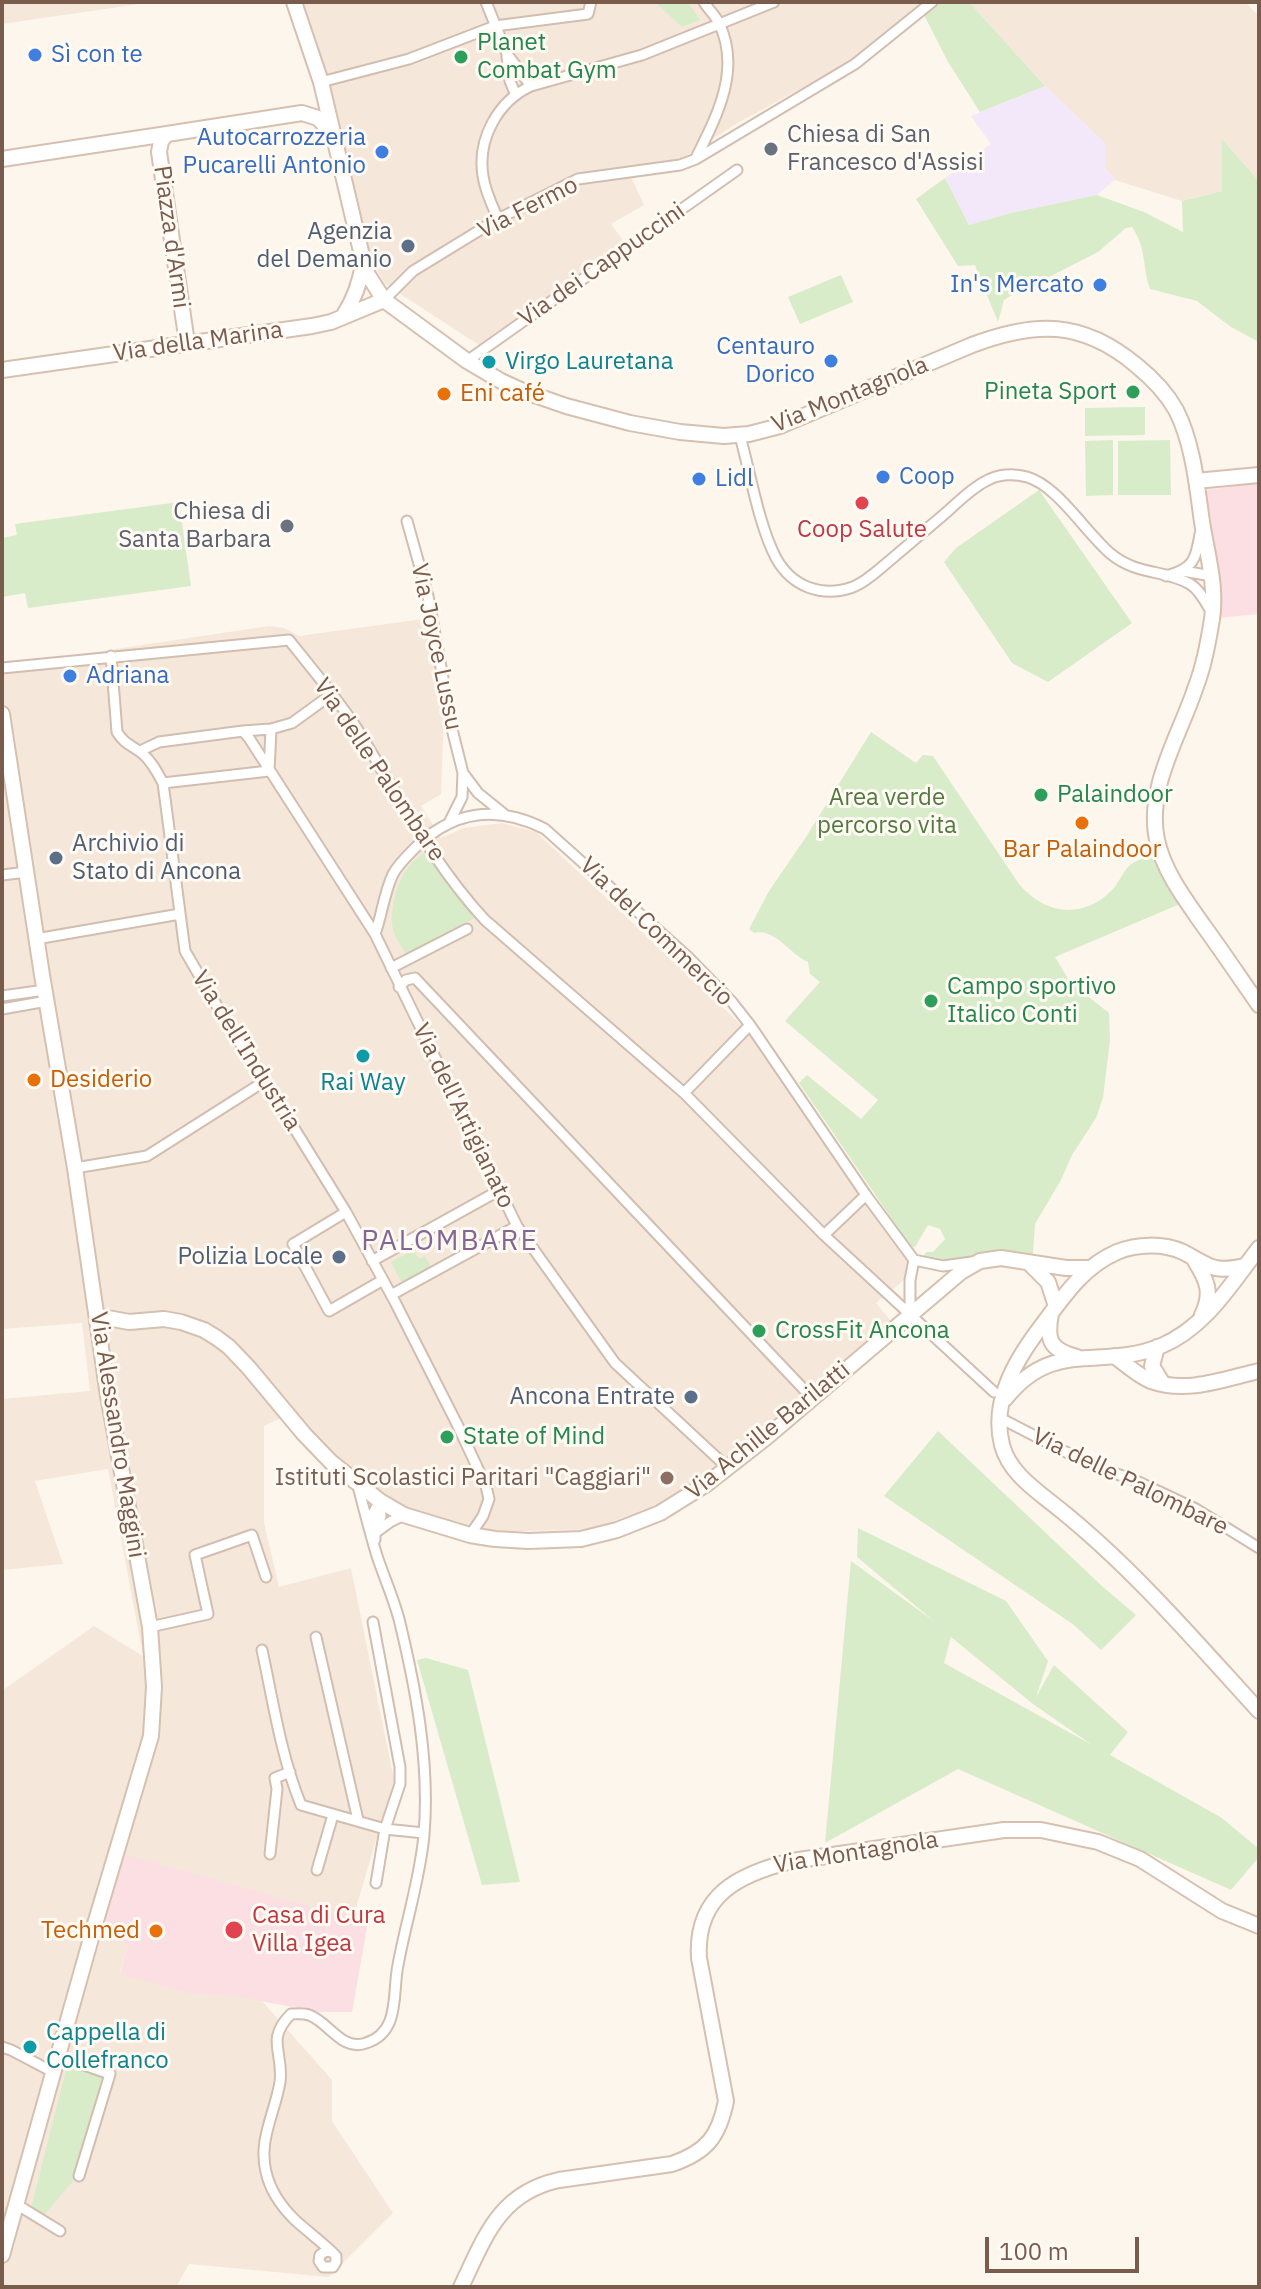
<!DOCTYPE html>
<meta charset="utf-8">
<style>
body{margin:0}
#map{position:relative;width:1261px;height:2289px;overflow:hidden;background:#fdf6ec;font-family:"IBM Plex Sans",sans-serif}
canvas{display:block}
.frame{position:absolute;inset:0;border:4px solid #7a5c4d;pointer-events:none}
.scale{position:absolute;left:985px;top:2237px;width:154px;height:36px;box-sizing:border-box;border:4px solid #7a5c4d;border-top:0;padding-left:10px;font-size:24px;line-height:28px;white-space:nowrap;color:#7a5c4d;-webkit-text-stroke:6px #fffaf3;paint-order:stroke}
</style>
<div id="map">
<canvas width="1261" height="2289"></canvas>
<div class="frame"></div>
<div class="scale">100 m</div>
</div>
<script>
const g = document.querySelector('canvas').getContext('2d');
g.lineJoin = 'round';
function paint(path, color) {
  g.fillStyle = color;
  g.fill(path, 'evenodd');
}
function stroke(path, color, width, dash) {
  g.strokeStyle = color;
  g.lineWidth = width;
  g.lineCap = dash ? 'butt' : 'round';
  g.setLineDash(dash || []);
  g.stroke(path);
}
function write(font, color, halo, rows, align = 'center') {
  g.font = font + ' "IBM Plex Sans",sans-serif';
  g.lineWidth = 6;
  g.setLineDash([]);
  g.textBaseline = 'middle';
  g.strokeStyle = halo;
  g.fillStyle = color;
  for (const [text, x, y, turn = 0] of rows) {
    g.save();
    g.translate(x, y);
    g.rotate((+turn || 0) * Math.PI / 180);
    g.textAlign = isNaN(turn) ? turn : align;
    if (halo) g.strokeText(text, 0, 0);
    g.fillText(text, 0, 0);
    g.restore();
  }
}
paint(new Path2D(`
 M2,2H153L2,24Z
 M302,2H924L853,60L736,124L686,156L632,179L644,205L611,224L625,243L479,345L385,284L368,256L338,116Z
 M969,2H1245L1259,16V181L1223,140L1222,191L1182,201L1115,180L1106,169L1105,144L1045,86Z
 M430,618L444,713L441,794L421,806L441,838L463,828L502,823L536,832L749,1032L846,1177L911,1264L904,1280L876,1303L891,1321L730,1460L661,1503L594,1529L491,1532L455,1529L404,1513L365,1488L288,1415L264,1426V1523L279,1587L351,1568L394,1780L353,1918L123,1855L128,1945L120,1973L262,2001L332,2080V2121L393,2213L329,2277L189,2264L176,2287H2V1694L3,1690L94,1626L143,1656L108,1469L35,1481L63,1564L2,1570V1399L90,1391L82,1323L2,1329V666L269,626L284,628L299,636Z`), '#f5e8da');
paint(new Path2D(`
 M1045,86L1106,144V169L1115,180L1097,195L1011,213L969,225L945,178L991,144L971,116Z`), '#f3e8fa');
paint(new Path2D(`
 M1259,483V614L1218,618L1220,598L1206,490Z
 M123,1854L368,1922L352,2012H320L233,1996L188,1993L120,1974L128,1945L100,1937Z`), '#fbdfe3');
paint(new Path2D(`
 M655,2H688L700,20L682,27Z
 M938,2H969L1045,86L980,112L948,62L923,13Z
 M1222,139L1259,181V342L1231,327L1197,301L1150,289C1142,266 1147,249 1132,227L1126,228L1098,252L1043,280L1037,279L1004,300L998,322L975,265L958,266L916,199L945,178L969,225L1011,213L1097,195L1144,212L1183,232L1182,201L1222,191Z
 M841,275L853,302L800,324L788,297Z
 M1145,407V435L1085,436V408Z
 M1113,440V495L1086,496L1085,441Z
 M1170,440L1171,495H1118V441Z
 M1039,490L1132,623L1048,682L1012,663L944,562L956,548Z
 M179,502L191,586L28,608L25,593L2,597V538L17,535L15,524Z
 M871,732L916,763L923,755L933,756L1019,884C1044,914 1082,920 1111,891C1118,884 1123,872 1129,866C1134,861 1145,858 1152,855L1180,904L1055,957L1070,982L1109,1013L1110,1040L1103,1098L1096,1118L1072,1155L1061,1180L1035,1224L1033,1254L997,1250L980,1253L959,1261L932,1259L923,1257L926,1252H933L945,1239L940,1229L928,1225L915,1247H911L799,1083L807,1075L861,1119L878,1100L785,1021L820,982L810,974L808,962C790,954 774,927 754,933L749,929L769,891L806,837Z
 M423,854L429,856L475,918L406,954C402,947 395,938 393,930C388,906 400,866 423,854Z
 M413,1250L419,1259L425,1256L431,1267L402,1283L391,1262Z
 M938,1431L1103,1587L1136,1615L1101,1650L1074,1625L884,1496Z
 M858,1528L1006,1601L1048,1661L1036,1697L1054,1665L1128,1732L1110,1755L1222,1818L1259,1849V1857L1231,1890L958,1769L825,1843L851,1561L935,1622L857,1557ZM951,1637L1033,1704L1092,1745L944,1663Z
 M426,1658L468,1670L520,1882L482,1885L417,1660Z
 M67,2066L103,2078L74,2180L43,2216L31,2208Z`), '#d8ecc9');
const street = new Path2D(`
 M486,2L507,54L531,86
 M507,57L510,81L515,93
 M321,82L409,59L495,26L588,14L591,2
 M697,156C718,114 741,69 719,23C715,15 708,9 704,2
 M498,219C492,205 485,191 483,176C477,139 498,101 531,86L642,55L774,2
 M384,300L413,271L498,219L578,179L680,165L696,159L855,64L932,2
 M467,361L737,170
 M740,436C750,472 759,526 776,558C792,587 822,598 853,587C866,582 877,571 888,562C908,545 928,528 948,511C959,501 972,488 986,481C998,474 1014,473 1027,477C1057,485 1086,533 1111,554C1138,576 1164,569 1190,584C1200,590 1206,603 1212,613
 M407,521L428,596L453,733L463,773L462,797L450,821
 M1183,571L1212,576
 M1166,576C1193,569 1196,560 1200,534
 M111,656L117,732C125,745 132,745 143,754C152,762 157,772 163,783L185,951L227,1023L265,1081L346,1212L395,1302L457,1424L486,1486L489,1499L483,1516L470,1535
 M2,668L289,640C312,669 336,697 356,727C397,793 432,863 485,920L684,1093L824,1235L994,1392
 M243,731L271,729
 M140,751L159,742L243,731L249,738L375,934L517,1226L615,1363L728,1468
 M463,773L478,793L504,814
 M163,783L269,771L271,729L292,723L332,694
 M2,875L27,872
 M375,934C382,915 384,893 393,874C398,865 406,857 413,850C451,811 496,804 545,829L687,956L732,1002L750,1025L866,1195L914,1260L910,1280V1315
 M36,939L180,914
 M391,968L467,929
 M399,987L406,980L415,978L812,1398
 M2,996L45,990
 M2,1009L47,1001
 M684,1093L750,1025
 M75,1168L147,1156L265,1081
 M346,1212L293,1244L329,1311L383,1280
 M824,1235L866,1195
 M914,1260L943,1266L972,1262
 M372,1261L500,1190
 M391,1295L517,1226
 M1000,1418L1095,1467L1132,1479L1196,1509L1259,1548
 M372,1528L373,1513L380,1501
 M375,1533L381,1516L380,1502
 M375,1540V1533L390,1522L404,1515
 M373,1622L400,1767V1784L385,1829L376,1883
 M150,1627L208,1614L195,1555L252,1535L266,1577
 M316,1637L358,1820
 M262,1650C273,1701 281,1756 301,1805L385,1829L424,1833
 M270,1854L277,1789L275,1778L290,1772
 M317,1870L333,1815
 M2,2047L11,2050L53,2072
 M58,2056L110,2074L79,2176
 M16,2204L60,2231
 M332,2252L326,2251L320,2255L319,2261L323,2267H333L336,2262C336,2260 336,2258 336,2256C334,2252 301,2226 294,2219C282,2207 270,2190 266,2172C258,2140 275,2113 280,2082C284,2052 265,2040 291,2014C297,2014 303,2013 309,2015C329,2022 342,2052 366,2043C401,2032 392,1993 398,1965C406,1921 420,1879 424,1835C430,1762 416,1689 399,1619C393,1597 384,1577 377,1556C370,1533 364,1509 358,1486`);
const secondary = new Path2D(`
 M294,2L321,82L363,260L368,275L384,300L467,361L501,381L523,391L566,406L630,423L680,432L724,436L749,434L780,426L972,345C1035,321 1082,320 1136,365C1152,378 1166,392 1176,410C1193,443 1197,486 1202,522C1207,554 1217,586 1212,619C1208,643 1204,666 1195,689C1179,737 1146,788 1157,840C1164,872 1185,899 1203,925C1222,951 1240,978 1259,1005
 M2,159L167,134
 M344,315C355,298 360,283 363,264
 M187,343L159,152L161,141L167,134L302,113L318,118L330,131
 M2,370L312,326L331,322L384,300
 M1196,481L1259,475
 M2,714L42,975L75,1168L108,1396L150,1627L154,1687L151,1736L95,1924L2,2255
 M1195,1261C1207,1280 1213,1293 1202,1315
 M1031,1265L1048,1282L1056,1306
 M1245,1266C1212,1273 1210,1266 1183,1252C1163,1243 1137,1244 1117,1252C1082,1267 1062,1299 1040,1328C1015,1361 991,1402 1002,1445C1009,1473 1037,1491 1058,1508C1132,1567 1195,1641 1259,1711
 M1051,1314C1046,1340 1050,1350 1077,1357
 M97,1316L129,1322L164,1319L181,1322L204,1330L217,1338L229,1347L249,1368L304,1434L331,1462L380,1501L404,1515L470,1535L495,1539L528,1541L581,1539L617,1530L660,1513L708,1483L768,1436L961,1272L980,1261L1001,1258L1066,1268H1090
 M1157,1347L1152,1366L1163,1384
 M1114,1356C1126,1364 1138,1376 1151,1381C1187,1394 1224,1379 1259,1371
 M1005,1399C1054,1337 1100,1371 1161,1346C1205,1328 1231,1284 1259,1248
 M461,2287C485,2237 499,2193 559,2180L672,2164C707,2152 719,2136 726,2101L699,1958C695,1895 739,1874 792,1861L1004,1830H1041L1098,1842L1140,1859L1222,1911L1259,1926`);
stroke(street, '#d1beb0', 13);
stroke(secondary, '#d6c0b0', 18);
stroke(street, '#fff', 9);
stroke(secondary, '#fff', 14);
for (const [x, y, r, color] of [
 [35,55,8,"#3f7fe0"],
 [461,57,8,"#2e9e5b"],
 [771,149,8,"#6b7280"],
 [382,152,8,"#3f7fe0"],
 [408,246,8,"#5c6f8a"],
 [1100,285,8,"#3f7fe0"],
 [831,361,8,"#3f7fe0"],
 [489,362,8,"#0f9aa8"],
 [1133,392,8,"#2e9e5b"],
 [444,394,8,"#e8710a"],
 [883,477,8,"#3f7fe0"],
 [699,479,8,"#3f7fe0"],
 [862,503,8,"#e0444e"],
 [287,526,8,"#6b7280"],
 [70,676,8,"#3f7fe0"],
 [1041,795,8,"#2e9e5b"],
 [1082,823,8,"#e8710a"],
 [56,858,8,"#5c6f8a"],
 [931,1001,8,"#2e9e5b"],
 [363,1056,8,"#0f9aa8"],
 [34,1080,8,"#e8710a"],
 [339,1257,8,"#5c6f8a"],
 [759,1331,8,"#2e9e5b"],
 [691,1397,8,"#5c6f8a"],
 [447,1437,8,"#2e9e5b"],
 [667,1478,8,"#8d6e63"],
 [234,1930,10,"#e0444e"],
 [156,1931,8,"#e8710a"],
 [30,2047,8,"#0f9aa8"]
]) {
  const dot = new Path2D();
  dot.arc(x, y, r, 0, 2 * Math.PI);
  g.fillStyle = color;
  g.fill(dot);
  stroke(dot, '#fffaf3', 3);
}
write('24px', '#27864d', '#fffaf3', [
 ["Planet",477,43],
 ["Combat Gym",477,71],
 ["Pineta Sport",1117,392,"right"],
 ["Palaindoor",1057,795],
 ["Campo sportivo",947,987],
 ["Italico Conti",947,1015],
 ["CrossFit Ancona",775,1331],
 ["State of Mind",463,1437]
], 'left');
write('24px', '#366cbe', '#fffaf3', [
 ["Sì con te",51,55],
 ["Autocarrozzeria",366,138,"right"],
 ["Pucarelli Antonio",366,166,"right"],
 ["In's Mercato",1084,285,"right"],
 ["Centauro",815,347,"right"],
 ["Dorico",815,375,"right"],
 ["Coop",899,477],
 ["Lidl",715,479],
 ["Adriana",86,676]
], 'left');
write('24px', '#5b616d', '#fffaf3', [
 ["Chiesa di San",787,135],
 ["Francesco d'Assisi",787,163],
 ["Chiesa di",271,512,"right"],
 ["Santa Barbara",271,540,"right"]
], 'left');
write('24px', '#7a5c4d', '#fffaf3', [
 ["Via Fermo",528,208,-27],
 ["Piazza d'Armi",171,237,82],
 ["Via dei Cappuccini",602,265,-35],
 ["Via della Marina",198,342,-8],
 ["Via Montagnola",850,395,-22],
 ["Via Joyce Lussu",436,647,78],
 ["Via delle Palombare",379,770,56],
 ["Via del Commercio",656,932,44],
 ["Via dell'Industria",246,1051,58],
 ["Via dell'Artigianato",463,1116,64],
 ["Via Achille Barilatti",768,1431,-39],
 ["Via Alessandro Maggini",117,1435,81],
 ["Via delle Palombare",1130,1482,26],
 ["Via Montagnola",856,1853,-9]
]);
write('24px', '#4e5e75', '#fffaf3', [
 ["Agenzia",392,232],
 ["del Demanio",392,260],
 ["Archivio di",72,844,"left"],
 ["Stato di Ancona",72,872,"left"],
 ["Polizia Locale",323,1257],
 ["Ancona Entrate",675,1397]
], 'right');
write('24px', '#0d838f', '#fffaf3', [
 ["Virgo Lauretana",505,362],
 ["Rai Way",363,1083,"center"],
 ["Cappella di",46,2033],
 ["Collefranco",46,2061]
], 'left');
write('24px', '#c56008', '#fffaf3', [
 ["Eni café",460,394],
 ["Bar Palaindoor",1082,850,"center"],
 ["Desiderio",50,1080],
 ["Techmed",140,1931,"right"]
], 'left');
write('24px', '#be3a42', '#fffaf3', [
 ["Coop Salute",862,530],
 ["Casa di Cura",252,1916,"left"],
 ["Villa Igea",252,1944,"left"]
]);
write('24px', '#537a41', '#fffaf3', [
 ["Area verde",887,798],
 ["percorso vita",887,826]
]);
write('24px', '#785e54', '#fffaf3', [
 ["Istituti Scolastici Paritari \"Caggiari\"",651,1478]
], 'right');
g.letterSpacing = '2px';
write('28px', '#846695', '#fffaf3', [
 ["PALOMBARE",450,1242]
]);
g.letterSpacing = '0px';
</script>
